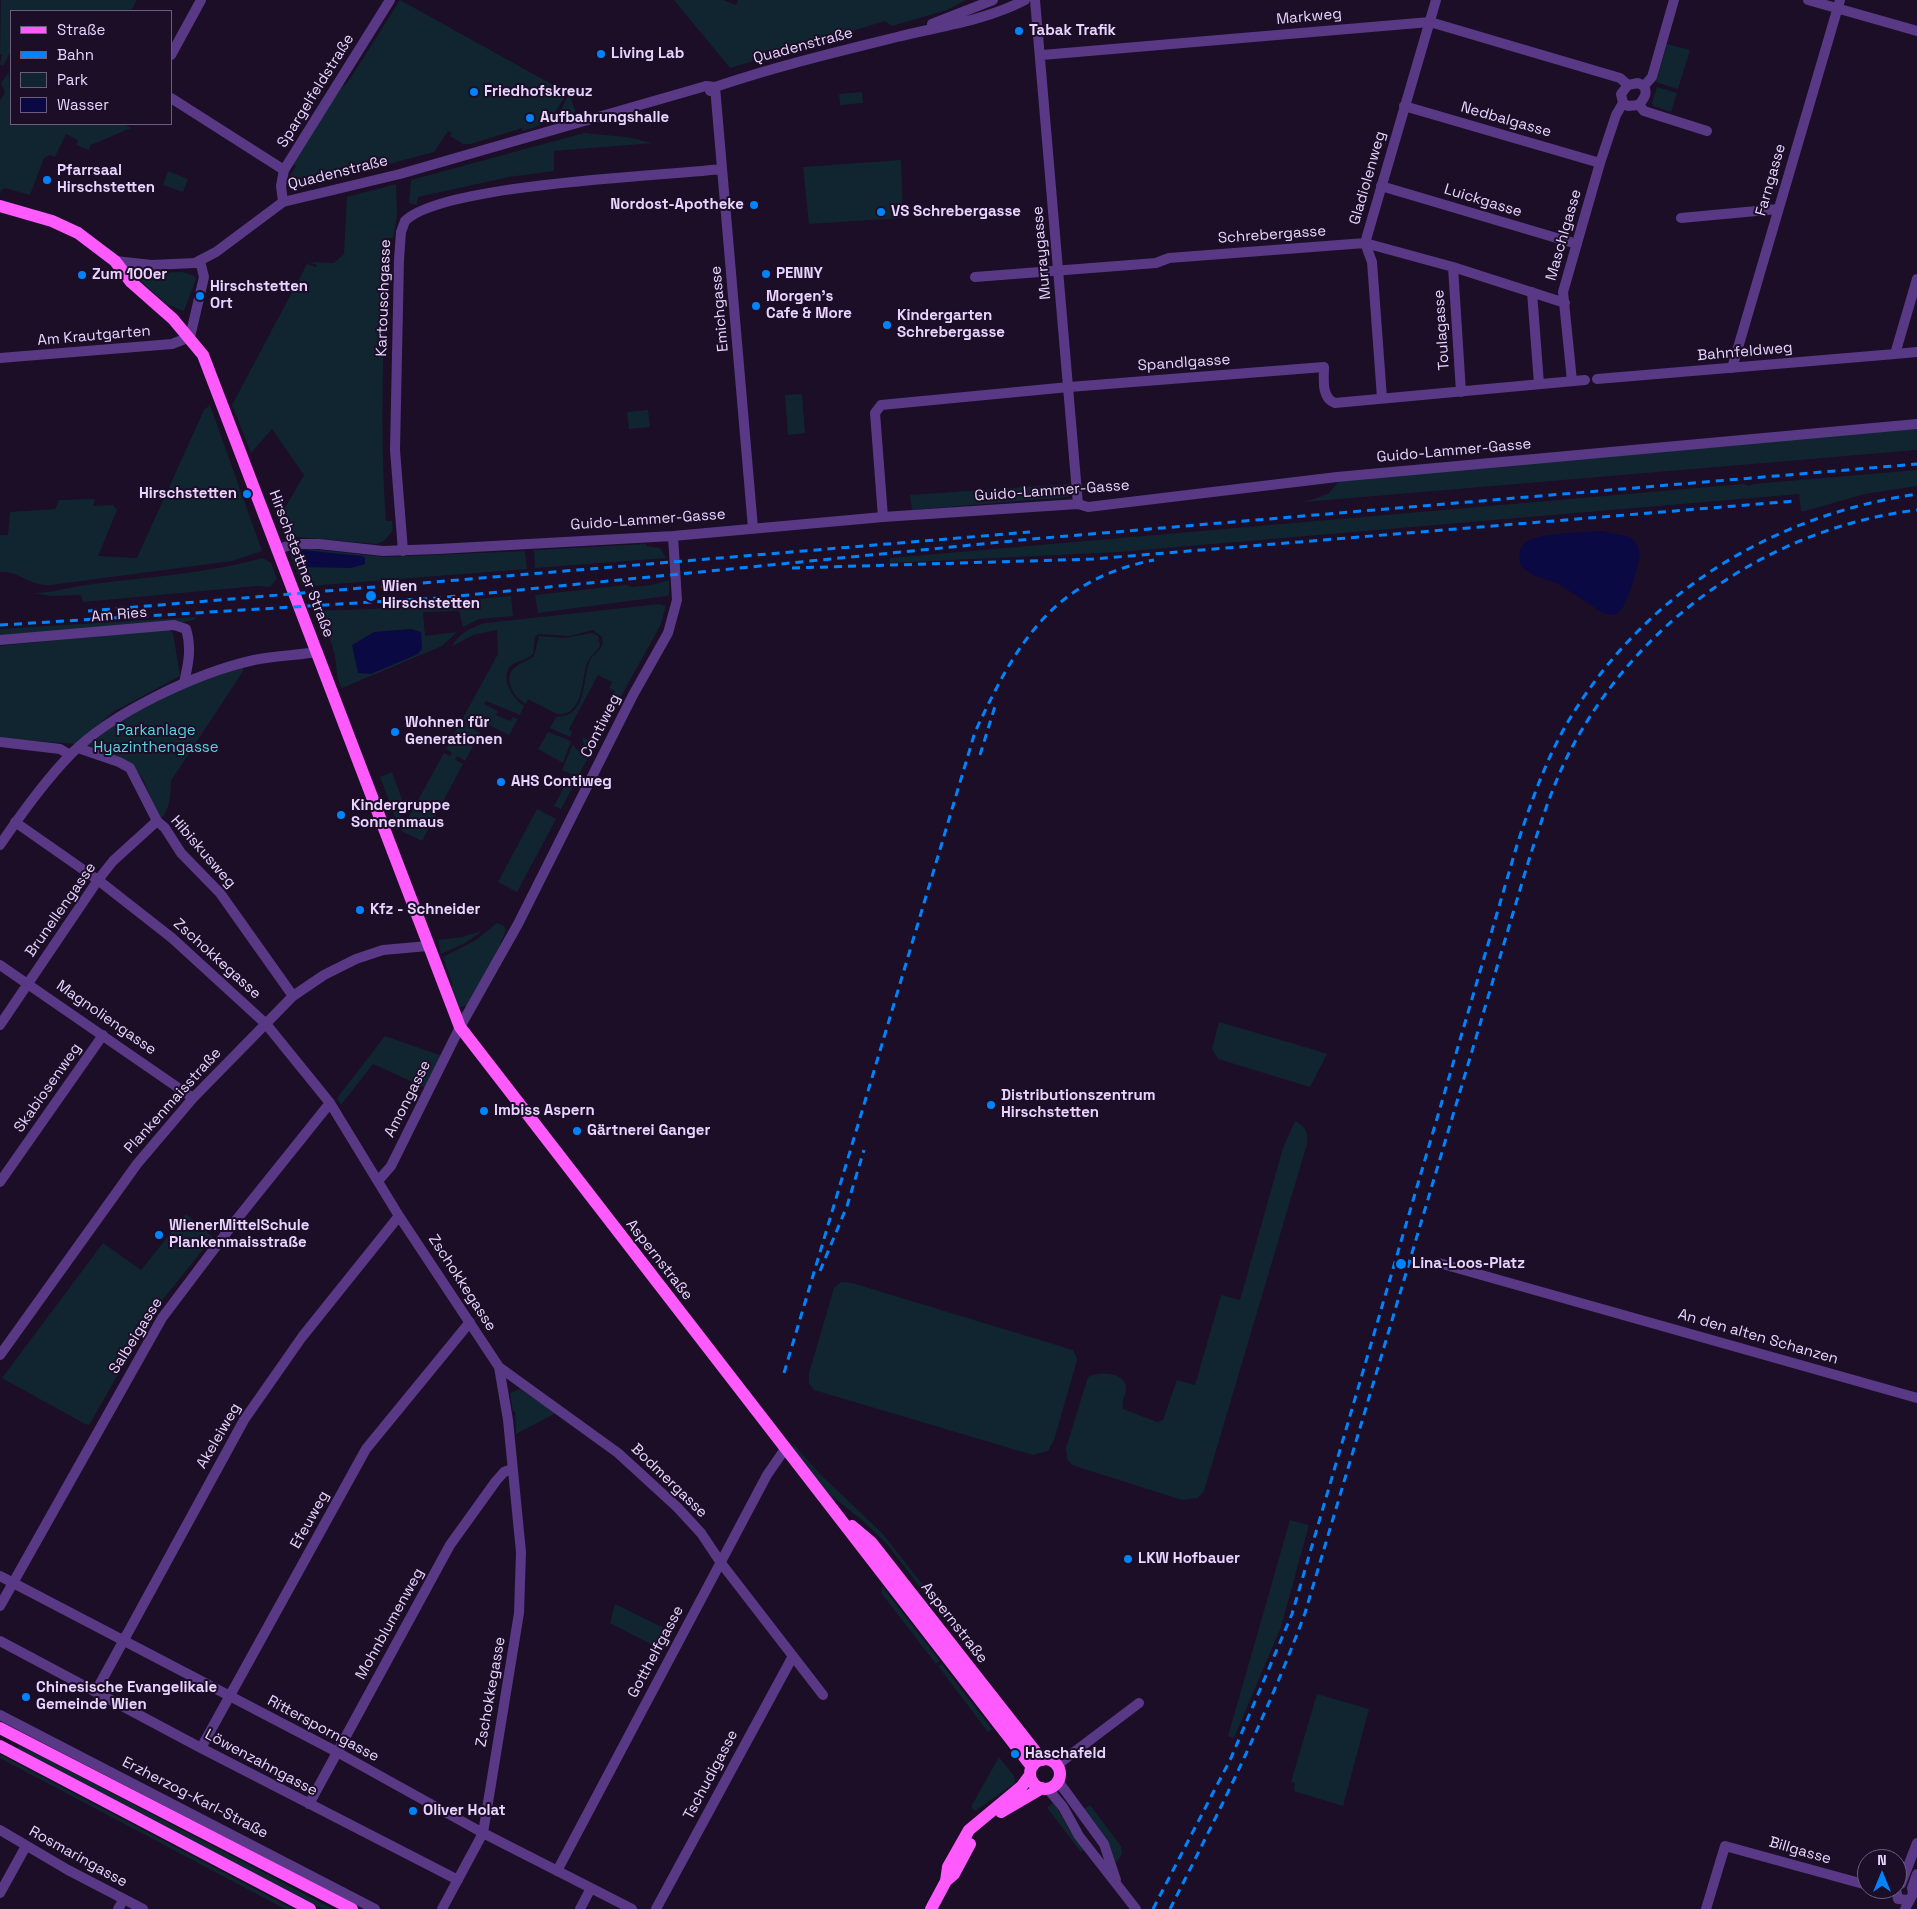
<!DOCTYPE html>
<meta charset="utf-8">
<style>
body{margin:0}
#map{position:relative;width:1917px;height:1909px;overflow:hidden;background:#1b0e26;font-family:"Space Grotesk",sans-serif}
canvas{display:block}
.legend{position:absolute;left:10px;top:10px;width:162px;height:115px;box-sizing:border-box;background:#1b0e26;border:1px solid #6d5d7d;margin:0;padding:6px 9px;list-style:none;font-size:15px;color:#e9d3ff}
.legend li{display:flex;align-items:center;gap:10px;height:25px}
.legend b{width:25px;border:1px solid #6d5d7d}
.north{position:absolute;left:1857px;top:1849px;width:50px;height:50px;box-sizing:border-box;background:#1b0e26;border:1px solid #6d5d7d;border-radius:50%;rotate:0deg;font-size:14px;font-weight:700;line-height:20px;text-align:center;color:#e9d3ff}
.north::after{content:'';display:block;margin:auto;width:18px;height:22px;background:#0084fe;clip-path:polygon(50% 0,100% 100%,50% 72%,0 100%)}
</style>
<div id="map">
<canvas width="1917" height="1909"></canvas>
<ul class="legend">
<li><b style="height:6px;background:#ff5afe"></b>Straße</li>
<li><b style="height:6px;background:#0084fe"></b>Bahn</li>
<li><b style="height:14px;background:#112530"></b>Park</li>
<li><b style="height:14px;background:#0a0944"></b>Wasser</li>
</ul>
<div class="north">N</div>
</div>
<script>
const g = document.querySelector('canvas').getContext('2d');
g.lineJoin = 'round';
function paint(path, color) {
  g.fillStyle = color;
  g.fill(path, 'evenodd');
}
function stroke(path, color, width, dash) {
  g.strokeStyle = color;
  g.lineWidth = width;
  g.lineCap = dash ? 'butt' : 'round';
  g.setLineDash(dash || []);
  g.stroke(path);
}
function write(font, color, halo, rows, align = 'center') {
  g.font = font + ' "Space Grotesk",sans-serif';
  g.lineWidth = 4;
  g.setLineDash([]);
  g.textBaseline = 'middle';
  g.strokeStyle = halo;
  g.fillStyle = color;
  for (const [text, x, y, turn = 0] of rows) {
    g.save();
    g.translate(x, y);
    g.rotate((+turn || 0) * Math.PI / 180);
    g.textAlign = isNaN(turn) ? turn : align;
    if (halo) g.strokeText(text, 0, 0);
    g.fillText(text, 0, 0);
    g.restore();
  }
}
paint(new Path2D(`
 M1,0H137L131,11H11V51L3,66L0,64L2,55L0,54Z
 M400,0L564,91L565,96C551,120 550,123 523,131L522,128L471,144H463L450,136L452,133L448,131L434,152L294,189L288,179L296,166L293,164L340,89L348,82Z
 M674,0H723L736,5L738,0H966L947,10L892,26L885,21L730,68Z
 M1667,44L1690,50L1678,89L1656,82Z
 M9,72L11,124H124L131,128L91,145L89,150L76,145L78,140L66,134L55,157L50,155L44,158L30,195L5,188L1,190L0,196V101L5,92L1,83Z
 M1657,87L1677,93L1671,112L1654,106L1652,103Z
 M862,92L863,103L840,105L839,94Z
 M569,94L575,110L574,116L555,122Z
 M584,133L626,137L653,143L554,151V171L509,177L418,197L417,205L409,203L411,180Z
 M901,160L903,218L809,224L803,167Z
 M168,171L188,179L183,192L163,185Z
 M396,184L397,216L393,238H387C384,333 379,427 386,521H392L393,530L384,541L377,544L287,536L278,520L304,475L272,429L251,453L232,405L307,264L316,267L317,265L309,262L334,263L344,254L347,197Z
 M183,272L195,276L196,279L184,311L166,304L141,281L140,277L144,273Z
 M802,394L805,433L788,435L785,395Z
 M210,405L262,551L232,561L51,585C30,587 18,570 0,572V535H8L10,512L55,509L59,500L95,499L93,506L113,505L117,510L98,556L137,558L204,410Z
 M648,410L650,427L629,429L627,412Z
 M1917,428V450L1304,502L1328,494L1339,481Z
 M1917,470V486L1865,494L1805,511H1801L1799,494L1119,552L890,563V558L1743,484L1750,486L1753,484Z
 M1069,484L1071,492L1067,497L912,510L910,495Z
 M646,544V546L660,548L666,558L535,568L534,550Z
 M311,549L385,557L525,551L527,569L322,585L304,588L290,556L298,550Z
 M263,558L271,563L277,579L270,587L257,586L83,602L81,595L52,596L33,593C54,593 73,586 93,584C150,577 208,573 263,558Z
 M669,580V595L667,596L538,613L535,595L626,585L632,587L652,585Z
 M511,596L513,616L479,619L463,627L459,611L423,612L425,636L457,632L442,646L342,688C336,679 337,668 335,657C332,641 324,624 313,611L374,609Z
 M659,604L666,606L660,626L592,749L584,745L582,737L588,740L615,691L609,688L612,682L598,675L569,729L572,732L570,737L550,728L556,717C587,717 582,682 589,663C592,652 606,651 602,637L593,630L570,636L538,634L535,637L533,654C527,660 518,660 512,665C498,677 513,699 524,706L520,715L486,701L484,704L498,711L496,715L510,721L513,717L518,719L509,735L485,723L481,730L473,726L472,728L480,733L465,761L457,756L455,760L463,764L422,841L401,831L444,753L450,756L452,753L446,749L498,654L497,630L473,635L453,646C457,634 474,626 486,623Z
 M196,617L194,620L180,623L0,638V629Z
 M167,629L173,633L180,676L113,712L76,744L5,739L0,746V646Z
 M592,633L598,636L600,646C597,652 591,655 588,661C581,675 585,717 557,714L528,699L526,704C515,698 503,681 513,669C519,663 528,661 534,656L539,636L564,638Z
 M243,667V671L171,781C170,796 171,808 160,820L143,779L135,769L88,745L131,713L180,689Z
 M548,732L571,741L563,763L538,749Z
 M573,744L576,749L589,756L561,809L554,806L571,774L562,770Z
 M392,772L405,808L397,822L380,777Z
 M537,809L556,819L517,892L498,882Z
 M497,923L504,926L506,930C496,957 481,981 467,1005L459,1008L449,988L453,986L443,957L476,940Z
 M482,931L465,943L441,954L438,940L462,937Z
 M1219,1022L1315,1050L1327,1054L1310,1087L1228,1062L1218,1059L1212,1049Z
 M385,1036L442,1056L426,1088L373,1064L341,1105L337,1098Z
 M1295,1121C1305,1126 1309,1133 1307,1144L1204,1491L1198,1498L1182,1500L1072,1465L1067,1459L1066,1448L1088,1377C1099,1371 1123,1372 1126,1386C1127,1394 1121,1401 1123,1409L1157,1422L1163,1420L1164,1417L1177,1380L1195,1385L1221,1295L1240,1300L1283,1148Z
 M186,1214L213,1237L157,1307L89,1425L85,1424L2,1378L103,1243L141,1270Z
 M841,1282L852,1283L1073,1350L1077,1359L1076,1364L1054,1440L1048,1451L1033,1455L814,1390L809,1383V1373L832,1295L834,1288Z
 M520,1389L556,1413L516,1434L515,1411H513L510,1393Z
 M794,1445L821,1475L883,1534L947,1616L944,1618L886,1543L863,1521L828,1493L791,1447Z
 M1290,1520L1309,1525L1281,1627L1234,1738L1228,1736Z
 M882,1586L940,1661L936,1664L882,1594Z
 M615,1604L672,1632L662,1650L610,1623Z
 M942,1664L992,1729L988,1732L938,1666Z
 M1317,1694L1369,1709L1343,1806L1294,1791L1295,1783L1291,1782Z
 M19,1746L41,1756L333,1909H325L309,1903L17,1749Z
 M1,1755L293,1909H285L0,1758Z
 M999,1757L1014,1776L1015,1783L975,1811L972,1809V1805Z
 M1054,1802L1070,1831L1084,1849L1081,1852L1048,1809V1807Z
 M1090,1805L1121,1846L1122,1854L1116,1863L1106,1839L1083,1809Z`), '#112530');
paint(new Path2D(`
 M1601,531L1630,537C1634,541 1638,545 1639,550C1642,559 1626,609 1618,613C1613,616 1608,614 1603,613L1559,584L1533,575L1521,566C1519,558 1518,551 1524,544C1534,533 1585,532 1601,531Z
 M303,550L362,556L365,558V564L351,568L301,567L297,564L294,556Z
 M411,629L421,632L422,649L418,654L371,674L358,673L352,645L374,632Z`), '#0a0944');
stroke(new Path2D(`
 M1035,0L1078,504
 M1808,0L1917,31
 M932,24L993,0
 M171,55L201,0
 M1042,55L1430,22L1620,78L1628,85
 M1638,83L1644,86C1648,94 1644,98 1639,105L1628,106L1623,103L1621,94L1628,85Z
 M1644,86L1652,77L1674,0
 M715,87L753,528
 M710,91L715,87C774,67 836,52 897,37C941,26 984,21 1025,0
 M171,98L284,170
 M1639,105L1644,111L1707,131
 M1404,106L1600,163
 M1381,186L1577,244
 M283,202L281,186L284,170L390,0
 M1681,218L1778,209
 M115,261L152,265L195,263L216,252L283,202L400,174L706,86L715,87
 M1453,267L1461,392
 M975,277L1156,263L1169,258L1365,243L1453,267L1565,303
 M1917,279L1895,354L1917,352
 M1532,292L1539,384
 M0,358L172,344L190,337L204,277L200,261
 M1732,368L1840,0
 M1597,379L1895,354
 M1572,381L1563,292L1600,163L1616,115L1623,103
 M1382,398L1372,262L1365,243L1436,0
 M883,517L875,413L881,405L1069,387L1324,367C1324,379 1321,398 1335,403L1585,380
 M278,549L294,544H319L383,551L438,549L673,536L883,517L1078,504L1088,507L1337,477L1917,424
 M403,551L395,450L399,260L401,232L405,221C442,184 661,176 722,169
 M0,640L174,625L186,629C192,648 188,665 184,683
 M0,742L60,749L70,755
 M78,748L119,762L130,768L157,821L165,828L181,853L220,893L293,996
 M15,822L98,880L172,938L266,1024L330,1103L399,1216L499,1367L508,1420L521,1552L519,1613L483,1833L442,1909
 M0,845C21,814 44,782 70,755C111,713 196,673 254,660C274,656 297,655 318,652
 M0,965L193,1098
 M0,1025L98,880L113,861L157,821
 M378,1181L391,1166L460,1027L518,924L633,695L668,633L677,600L673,536
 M0,1182L103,1035
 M1439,1263L1917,1398
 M0,1355L137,1164L193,1098L293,996L324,975L356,959L383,950L428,946
 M499,1367L618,1453L677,1507L701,1533L721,1563L823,1695
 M0,1576L337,1752L483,1833L632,1909
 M0,1606L162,1318L233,1224L330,1103
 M0,1641L201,1748L458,1880
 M96,1691L244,1420L302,1337L399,1216
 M0,1715L375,1909
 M201,1748L366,1449L470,1322
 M1057,1765L1139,1703
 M1058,1781L1104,1844L1116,1880
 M1048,1789L1063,1807L1079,1836L1136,1909
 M309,1804L450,1545L496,1481L504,1472L512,1469
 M0,1830L68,1870L143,1909
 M557,1871L767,1475L785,1449
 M1901,1884L1917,1843
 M1896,1889L1898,1899L1908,1900
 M0,1893L26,1846
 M118,1909L124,1899
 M580,1909L591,1888
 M656,1909L793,1656
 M1706,1909L1725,1846L1867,1885
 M1905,1909L1913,1894L1912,1888L1917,1874`), '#593886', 10);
stroke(new Path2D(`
 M0,206L52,221L78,233L115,261L131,282L173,319L203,355L460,1027L1032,1767
 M852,1526L871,1542L1042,1760
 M0,1728L352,1909
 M0,1746L310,1909
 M1030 1774a15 15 0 1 1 30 0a15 15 0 1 1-30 0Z
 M1001,1812L1042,1788
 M946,1881L954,1874L970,1844
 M931,1909L946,1881L948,1867L969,1830L1022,1786L1030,1775`), '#ff5afe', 12);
stroke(new Path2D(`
 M792,568L1093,559L1795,501
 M88,611L1030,532
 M0,625L438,598L1032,539L1917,464
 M980,755L996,703
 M820,1271L847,1206L864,1150
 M784,1373L975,732C1016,644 1052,580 1154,560
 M1153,1909L1231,1758L1292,1614L1517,845C1531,802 1546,759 1569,720C1646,592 1771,516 1917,494
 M1170,1909C1219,1812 1267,1716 1305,1613L1527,866C1539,828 1551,789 1569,753C1637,621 1769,528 1917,510`), '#0084fe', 3, [8, 6]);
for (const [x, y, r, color] of [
 [1019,31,5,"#0084fe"],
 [601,54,5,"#0084fe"],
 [474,92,5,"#0084fe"],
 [530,118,5,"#0084fe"],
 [47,180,5,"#0084fe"],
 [754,205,5,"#0084fe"],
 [881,212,5,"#0084fe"],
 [766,274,5,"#0084fe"],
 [82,275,5,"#0084fe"],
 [200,296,5,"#0084fe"],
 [756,306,5,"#0084fe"],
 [887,325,5,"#0084fe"],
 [247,494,5,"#0084fe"],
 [371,596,6,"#0084fe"],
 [395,732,5,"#0084fe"],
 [501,782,5,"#0084fe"],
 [341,815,5,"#0084fe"],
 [360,910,5,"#0084fe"],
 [991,1105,5,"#0084fe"],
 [484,1111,5,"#0084fe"],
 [577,1131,5,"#0084fe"],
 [159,1235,5,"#0084fe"],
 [1401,1264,6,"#0084fe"],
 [1128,1559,5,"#0084fe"],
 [26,1697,5,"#0084fe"],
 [1015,1754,5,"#0084fe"],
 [413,1811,5,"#0084fe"]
]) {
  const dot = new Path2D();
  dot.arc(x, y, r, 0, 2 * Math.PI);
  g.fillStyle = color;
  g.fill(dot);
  stroke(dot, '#1b0e26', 2);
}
write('15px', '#e9d3ff', '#1b0e26', [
 ["Markweg",1309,17,-5],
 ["Quadenstraße",803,46,-15],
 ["Spargelfeldstraße",316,91,-58],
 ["Nedbalgasse",1506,120,16],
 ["Quadenstraße",338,173,-14],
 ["Gladiolenweg",1368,178,-74],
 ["Farngasse",1771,180,-74],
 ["Luickgasse",1483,201,17],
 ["Schrebergasse",1272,235,-4],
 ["Maschlgasse",1564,235,-74],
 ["Murraygasse",1042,253,-95],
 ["Kartouschgasse",384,298,-88],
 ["Emichgasse",720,309,-95],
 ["Toulagasse",1442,330,-94],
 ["Am Krautgarten",94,336,-5],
 ["Bahnfeldweg",1745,352,-5],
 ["Spandlgasse",1184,363,-4],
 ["Guido-Lammer-Gasse",1454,451,-5],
 ["Guido-Lammer-Gasse",1052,491,-4],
 ["Guido-Lammer-Gasse",648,520,-4],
 ["Hirschstettner Straße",301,564,69],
 ["Am Ries",119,615,-5],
 ["Contiweg",601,726,-63],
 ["Hibiskusweg",203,852,49],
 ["Brunellengasse",61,910,-55],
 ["Zschokkegasse",217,959,42],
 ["Magnoliengasse",106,1018,35],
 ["Skabiosenweg",48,1088,-55],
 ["Amongasse",408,1099,-63],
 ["Plankenmaisstraße",173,1101,-48],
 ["Aspernstraße",659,1260,52],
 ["Zschokkegasse",462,1283,57],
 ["Salbeigasse",136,1336,-58],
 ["An den alten Schanzen",1758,1337,16],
 ["Akeleiweg",219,1436,-60],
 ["Bodmergasse",669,1481,44],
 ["Efeuweg",310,1520,-61],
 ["Aspernstraße",954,1623,52],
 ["Mohnblumenweg",390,1624,-61],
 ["Gotthelfgasse",656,1652,-62],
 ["Zschokkegasse",491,1692,-80],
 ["Rittersporngasse",323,1729,28],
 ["Löwenzahngasse",261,1763,28],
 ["Tschudigasse",711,1775,-62],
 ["Erzherzog-Karl-Straße",195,1798,27],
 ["Billgasse",1800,1851,16],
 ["Rosmaringasse",78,1857,29]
]);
write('bold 15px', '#e9d3ff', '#1b0e26', [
 ["Tabak Trafik",1029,31],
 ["Living Lab",611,54],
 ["Friedhofskreuz",484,92],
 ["Aufbahrungshalle",540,118],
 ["Pfarrsaal",57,171],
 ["Hirschstetten",57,188],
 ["Nordost-Apotheke",744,205,"right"],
 ["VS Schrebergasse",891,212],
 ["PENNY",776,274],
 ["Zum 100er",92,275],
 ["Hirschstetten",210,287],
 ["Ort",210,304],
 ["Morgen's",766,297],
 ["Cafe & More",766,314],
 ["Kindergarten",897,316],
 ["Schrebergasse",897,333],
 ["Hirschstetten",237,494,"right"],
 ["Wien",382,587],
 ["Hirschstetten",382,604],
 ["Wohnen für",405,723],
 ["Generationen",405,740],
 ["AHS Contiweg",511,782],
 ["Kindergruppe",351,806],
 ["Sonnenmaus",351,823],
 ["Kfz - Schneider",370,910],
 ["Distributionszentrum",1001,1096],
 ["Hirschstetten",1001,1113],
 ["Imbiss Aspern",494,1111],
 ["Gärtnerei Ganger",587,1131],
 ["WienerMittelSchule",169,1226],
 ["Plankenmaisstraße",169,1243],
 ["Lina-Loos-Platz",1412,1264],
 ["LKW Hofbauer",1138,1559],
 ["Chinesische Evangelikale",36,1688],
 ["Gemeinde Wien",36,1705],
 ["Haschafeld",1025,1754],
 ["Oliver Holat",423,1811]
], 'left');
write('15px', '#5cd1e2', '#1b0e26', [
 ["Parkanlage",156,731],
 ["Hyazinthengasse",156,748]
]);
</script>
